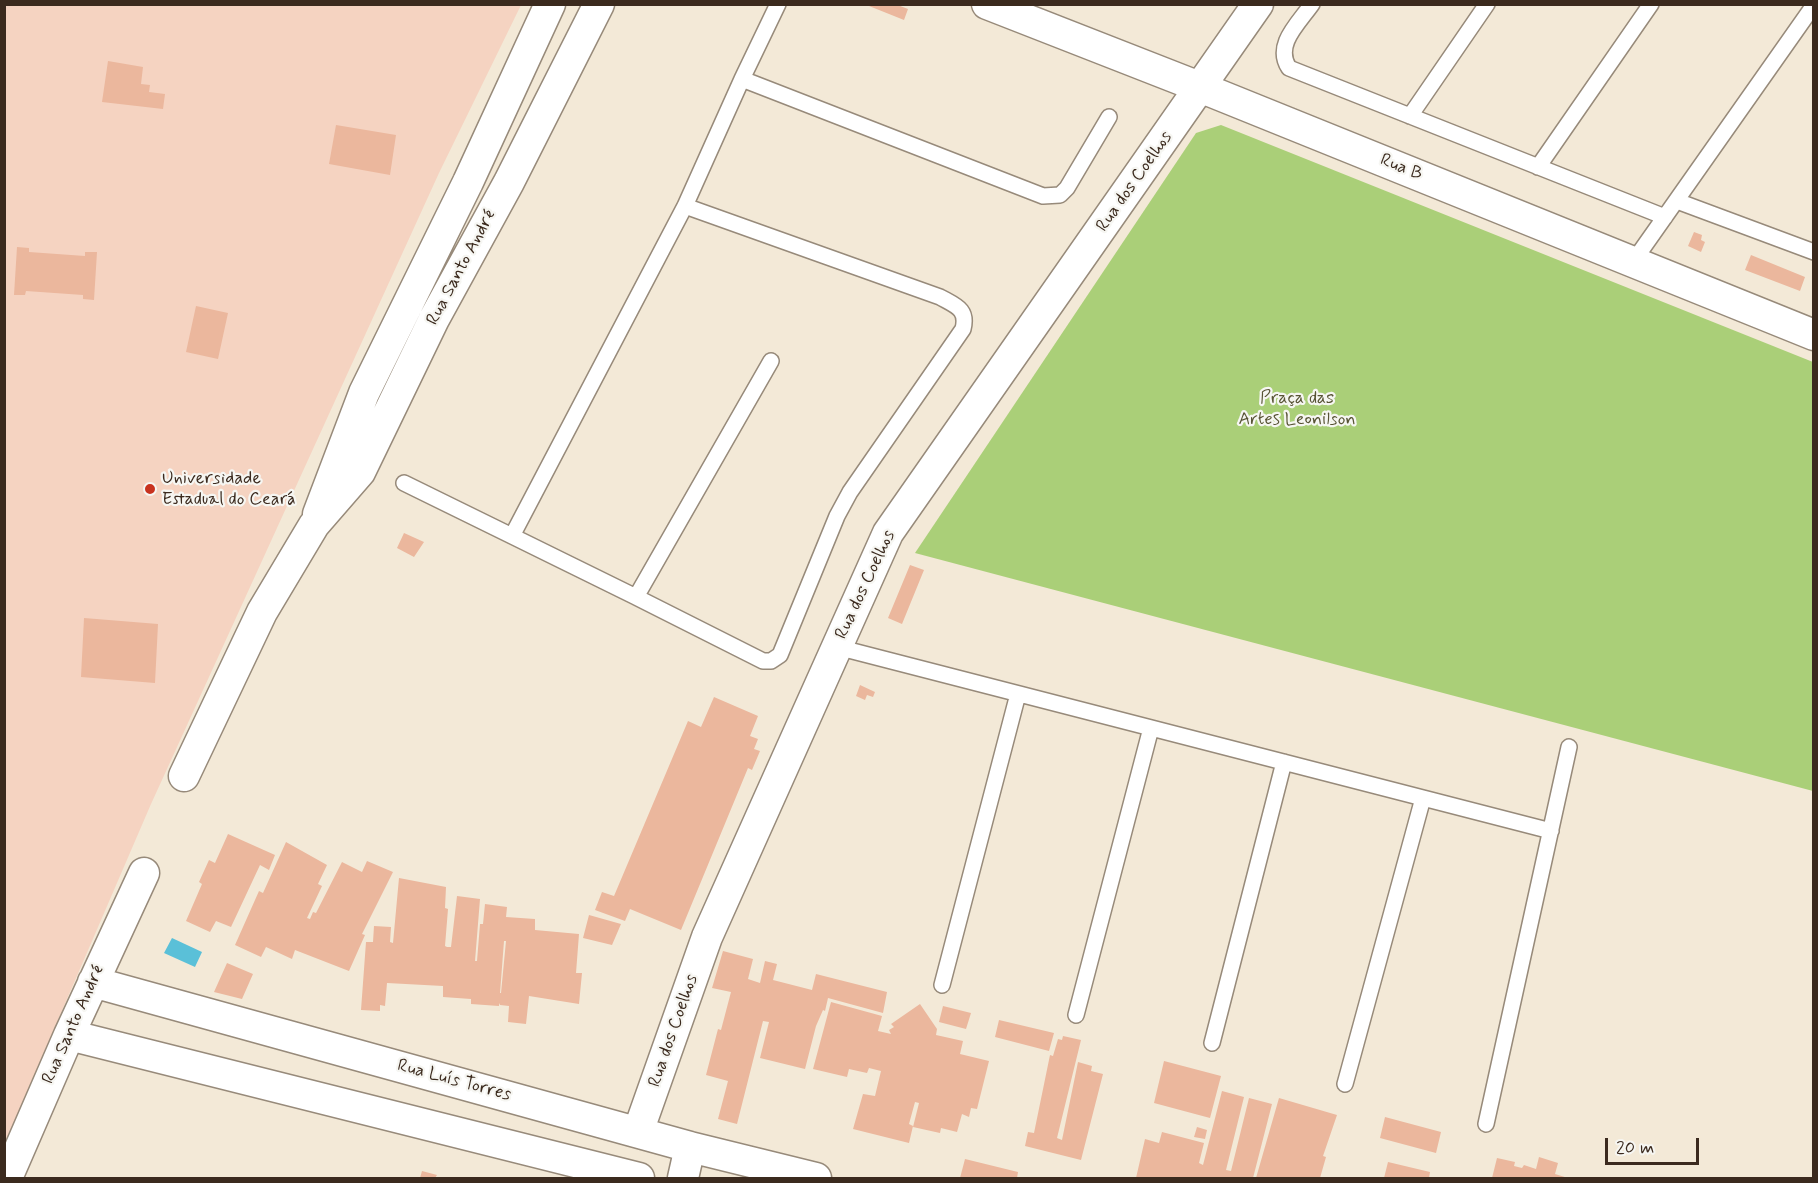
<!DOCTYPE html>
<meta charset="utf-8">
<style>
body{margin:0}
#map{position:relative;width:1818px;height:1183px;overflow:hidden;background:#f3e9d7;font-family:Mynerve,sans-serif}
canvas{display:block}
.frame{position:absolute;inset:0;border:6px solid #3b2a1e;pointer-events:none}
.scale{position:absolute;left:1605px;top:1138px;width:94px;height:27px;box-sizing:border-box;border:3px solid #3b2a1e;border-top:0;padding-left:8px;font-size:18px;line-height:21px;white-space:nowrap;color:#3b2a1e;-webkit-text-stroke:4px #f6f6f2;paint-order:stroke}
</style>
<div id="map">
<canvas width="1818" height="1183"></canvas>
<div class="frame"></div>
<div class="scale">20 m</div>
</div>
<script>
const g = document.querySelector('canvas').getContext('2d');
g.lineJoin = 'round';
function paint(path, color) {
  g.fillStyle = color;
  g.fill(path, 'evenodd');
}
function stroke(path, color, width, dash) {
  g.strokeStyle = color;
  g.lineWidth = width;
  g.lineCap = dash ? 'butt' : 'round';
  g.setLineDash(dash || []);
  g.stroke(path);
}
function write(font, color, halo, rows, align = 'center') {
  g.font = font + ' Mynerve,sans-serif';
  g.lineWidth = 4.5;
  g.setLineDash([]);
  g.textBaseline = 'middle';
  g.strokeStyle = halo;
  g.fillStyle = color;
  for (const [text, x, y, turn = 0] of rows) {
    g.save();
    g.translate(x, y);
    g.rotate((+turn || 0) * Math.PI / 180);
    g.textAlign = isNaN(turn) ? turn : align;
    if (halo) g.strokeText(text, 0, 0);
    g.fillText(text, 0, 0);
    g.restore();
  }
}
paint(new Path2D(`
 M5,5H521L439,173L151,804L5,1143Z`), '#f5d3c1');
paint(new Path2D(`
 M1221,125L1813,362V791L915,553L1196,133Z`), '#aacf78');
paint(new Path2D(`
 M172,938L202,952L195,967L164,953Z`), '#5ac0d8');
paint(new Path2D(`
 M864,4H895L908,9L904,20Z
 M108,61L143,67L141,84L150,85L149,92L165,94L163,109L102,102Z
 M336,125L396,135L390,175L329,164Z
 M1694,232L1702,235L1701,240L1705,242L1701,252L1688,246Z
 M17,247L29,248V252L85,256V252H97L94,300L83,299V295L26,291L25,295H14Z
 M1751,255L1805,277L1800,291L1745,270Z
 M196,306L228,313L218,359L186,352Z
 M404,533L424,542L414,557L397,548Z
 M910,565L924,570L902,624L888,618Z
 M84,618L158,624L155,683L81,677Z
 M860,685L875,692L873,697L867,695L865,700L856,696Z
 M714,697L758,716L750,736L758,739L754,749L760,751L752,770L748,768L681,930L630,909L625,921L595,910L602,892L614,896L688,721L701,727Z
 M228,834L275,855L269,870L260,865L231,927L216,921L210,932L186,921L202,884L199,882L209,860L215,863Z
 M286,842L327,865L318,884L322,886L307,918L310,919L313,912L316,913L342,862L362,872L367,861L393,872L362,934L365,935L349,971L295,950L292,959L266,947L261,957L235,945L259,891L263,893Z
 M399,878L446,887L445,908L448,909L445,946L447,947H451L457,896L480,899L475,961H477L480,924H483L485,904L507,907L506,917L535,919V930L579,934L576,973H582L579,1004L529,996L526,1024L508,1022L509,1006L500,1005L499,1003V1006L471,1004V999L443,997V986L387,983L385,1006L380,1005V1011L361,1010L366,942H373L374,926L391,927L390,942L393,943ZM504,941H506L501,993H500Z
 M589,915L621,924L612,945L583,938Z
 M723,951L753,959L748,979L760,983L765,961L777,964L773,980L812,990L816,974L887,992L883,1013L828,998L825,1011L823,1010L816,1026L805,1069L760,1058L769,1022L763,1021L737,1124L718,1119L728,1081L706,1075L718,1029L721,1030L731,992L712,988Z
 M227,963L253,974L242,999L214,992Z
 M831,1002L882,1016L878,1031L891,1034L889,1030L894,1027L891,1024L920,1004L937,1029L936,1035L963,1041L960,1054L989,1061L977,1109L971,1108L969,1117L962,1114L957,1132L941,1128L940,1133L913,1127L919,1103L915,1102L909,1124L913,1126L909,1143L853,1129L863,1094L875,1096L881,1071L869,1068L867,1073L849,1069L847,1077L813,1069Z
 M943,1006L971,1013L966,1029L939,1022Z
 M999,1020L1054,1033L1049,1051L995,1037Z
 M1063,1036L1081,1040L1057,1138L1062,1140L1078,1062L1092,1066L1091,1071L1103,1074L1081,1160L1025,1146L1028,1132L1034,1133L1050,1055L1053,1056L1058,1039L1062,1040Z
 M1164,1061L1221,1076L1210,1118L1154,1103Z
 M1222,1091L1244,1097L1226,1170L1231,1171L1249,1098L1272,1104L1253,1178H1136L1145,1139L1159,1143L1162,1132L1204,1143L1199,1163L1203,1165Z
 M1279,1098L1337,1115L1323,1156L1326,1157L1320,1178H1256Z
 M1385,1117L1441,1132L1436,1153L1380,1138Z
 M1197,1127L1207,1130L1205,1139L1194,1137Z
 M1539,1157L1558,1163L1555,1174L1568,1178H1492L1497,1158L1515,1162L1514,1166L1522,1168L1524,1165L1536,1169Z
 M965,1159L1018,1172L1017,1178H960Z
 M1388,1162L1430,1172L1429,1178H1384Z
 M422,1171L437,1175L435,1178H420Z`), '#ebb79d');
const lane = new Path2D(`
 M778,4L742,79L1043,196L1060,195L1067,188L1109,117
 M1312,4C1298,24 1274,45 1289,68L1665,217
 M742,79L685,206L512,536L636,597L771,361
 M1410,116L1487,4
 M1538,167L1651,4
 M1677,201L1814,252
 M1633,262L1814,5
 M404,483L512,536
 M636,597L763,661H771L780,655L837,516L850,492L963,329C968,309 956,306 940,297L685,206
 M837,647L1551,831
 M942,985L1018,694
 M1076,1015L1151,728
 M1212,1043L1284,762
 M1345,1084L1423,798
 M1486,1124L1569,747`);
const street = new Path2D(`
 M987,4L1202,88L1814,335
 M318,514L364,393L468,182L550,4
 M184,776L262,612L314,525L360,472L434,319L509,182L599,4
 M93,982L690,1147L816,1178
 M69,1035L639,1178
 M638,1132L707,937L888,533L1258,4
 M7,1178L69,1035L144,873
 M683,1178L690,1147`);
stroke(lane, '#978a7a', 18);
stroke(street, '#978a7a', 33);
stroke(lane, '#fff', 15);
stroke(street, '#fff', 30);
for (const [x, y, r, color] of [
 [150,489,6,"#c8321e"]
]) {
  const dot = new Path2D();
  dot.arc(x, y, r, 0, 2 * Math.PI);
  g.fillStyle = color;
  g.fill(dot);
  stroke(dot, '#f6f6f2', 2);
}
write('18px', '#3b2a1e', '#f6f6f2', [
 ["Rua B",1401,168,22],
 ["Rua dos Coelhos",1135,182,-55],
 ["Rua Santo André",462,268,-62],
 ["Rua dos Coelhos",866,585,-65],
 ["Rua Santo André",74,1025,-66],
 ["Rua dos Coelhos",674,1031,-71],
 ["Rua Luís Torres",454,1081,15]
]);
write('18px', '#575334', '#f6f6f2', [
 ["Praça das",1297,399],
 ["Artes Leonilson",1297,420]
]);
write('18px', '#3b2a1e', '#f6f6f2', [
 ["Universidade",162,479],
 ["Estadual do Ceará",162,500]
], 'left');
</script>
